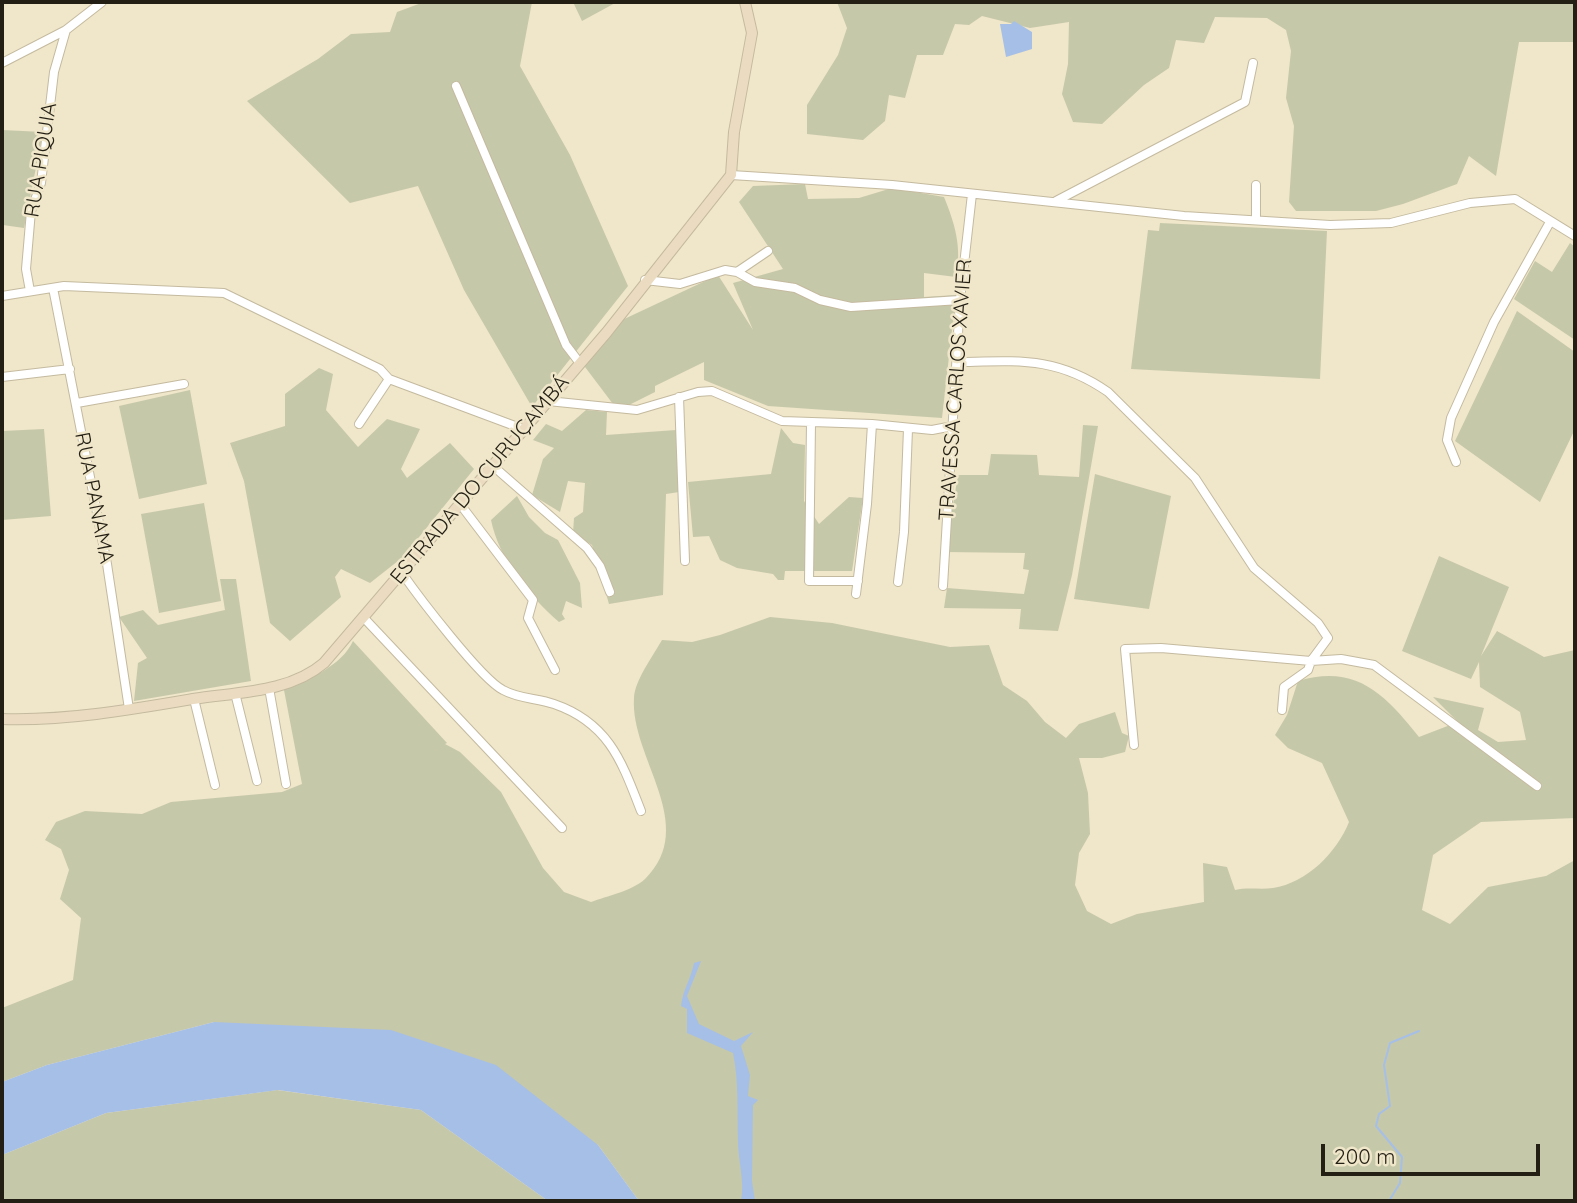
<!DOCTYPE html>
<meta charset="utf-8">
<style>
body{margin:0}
#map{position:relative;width:1577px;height:1203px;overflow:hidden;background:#f0e6ca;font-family:Quicksand,sans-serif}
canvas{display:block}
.frame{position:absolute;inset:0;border:4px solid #231f14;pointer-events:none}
.scale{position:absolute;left:1321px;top:1144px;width:219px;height:32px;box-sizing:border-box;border:4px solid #231f14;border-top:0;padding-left:9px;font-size:21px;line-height:24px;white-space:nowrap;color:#231f14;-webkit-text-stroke:5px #f0e6ca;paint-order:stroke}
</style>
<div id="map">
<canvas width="1577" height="1203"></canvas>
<div class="frame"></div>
<div class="scale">200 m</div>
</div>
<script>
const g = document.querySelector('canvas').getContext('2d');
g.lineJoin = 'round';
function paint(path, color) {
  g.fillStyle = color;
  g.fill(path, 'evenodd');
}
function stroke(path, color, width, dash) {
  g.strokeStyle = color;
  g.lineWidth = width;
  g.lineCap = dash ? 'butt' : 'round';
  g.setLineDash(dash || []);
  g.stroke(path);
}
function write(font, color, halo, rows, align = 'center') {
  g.font = font + ' Quicksand,sans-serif';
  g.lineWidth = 5;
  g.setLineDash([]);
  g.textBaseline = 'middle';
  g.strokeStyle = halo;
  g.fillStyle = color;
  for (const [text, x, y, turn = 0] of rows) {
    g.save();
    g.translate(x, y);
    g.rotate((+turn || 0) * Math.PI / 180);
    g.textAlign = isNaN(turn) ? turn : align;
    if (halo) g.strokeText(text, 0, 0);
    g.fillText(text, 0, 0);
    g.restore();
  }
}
paint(new Path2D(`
 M424,2H532L520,66L570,155L628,286L532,407L464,290L418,186L350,203L247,101L318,59L351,34L390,32L397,12Z
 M573,2H617L582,21Z
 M837,2H1575V42H1519L1496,176L1469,156L1457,184L1403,204L1376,211H1296L1289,202L1294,126L1286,98L1291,51L1286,30L1267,18L1215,17L1204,43L1176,40L1169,68L1144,85L1102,124L1073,122L1062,94L1068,64L1069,22L1030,28L982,16L969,25L955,24L943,55H917L905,98L889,95L885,121L863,140L807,134V105L838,55L847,28Z
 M2,130L43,132L24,228L3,225L2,222Z
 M805,184L808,199L859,198L892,188L944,197C955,224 962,247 956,277L924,273V297L956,295L942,418L768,406L704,380V362L655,386V392L629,405L613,404L582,363L620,321L718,275L753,330L733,283L783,269L739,202L753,186Z
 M1160,223L1327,231L1320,379L1131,369L1148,230L1159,231Z
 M1570,243L1575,247V340L1514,299L1535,261L1552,272Z
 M1517,311L1575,352V429L1540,502L1455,441Z
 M319,368L333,374L326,410L358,447L387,419L420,429L401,469L407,478L450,443L474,469L403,557L370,583L341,569L335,577L341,597L290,641L270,623L244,481L230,443L285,426V394Z
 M190,390L207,484L139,499L119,406Z
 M586,410L607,412L606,435L676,430L679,492L666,494L663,595L609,604L592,545L573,533L574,518L583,512L585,483L568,481L560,512L532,495L543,459L554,448L533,440L546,424L562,431Z
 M1083,425L1098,426L1072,575L1058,631L1019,629L1021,609L944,608L947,588L1024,594L1029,570L1023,569L1025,553L945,552L958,475H988L991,454L1037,455L1039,475L1079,477Z
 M781,428L793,443L805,445L804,501L819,524L849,497L863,498L852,571H785L784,580H778L773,574L737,568L720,560L709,536L693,537L688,482L771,474Z
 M44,429L51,516L2,520V431Z
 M1095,474L1171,496L1149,609L1074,599Z
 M517,496L529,517L545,533L558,540L580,583L582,608L566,601L562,614L565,619L559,622C529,596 499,559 491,520Z
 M204,503L221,601L159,613L141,514Z
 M1439,556L1509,587L1481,656L1497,631L1544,657L1575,650V818L1481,822L1433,855L1422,910L1450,924L1488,887L1546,876L1575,860V1201H639L598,1145L214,1022L47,1065L2,1082V1008L73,980L81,918L60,899L69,870L61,849L45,840L56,822L85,811L142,814L171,802L282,792L302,784L284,690C307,680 342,666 353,641L447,743L445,744L460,752L501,792L543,868L564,892L591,902C607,896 632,891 645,879C700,825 630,758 634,698C635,680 653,656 662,640L692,642L720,635L770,617L832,623L950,647L989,645L1003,685L1027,701L1045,722L1066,738L1079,724L1115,712L1122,733L1129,736L1125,752L1102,758H1079L1088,793L1090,834L1079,853L1075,885L1087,911L1111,924L1137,914L1204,902L1203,863L1227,867L1235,890C1248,887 1260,890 1273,888C1307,883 1337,852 1349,822L1322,763L1288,748L1275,735L1287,715L1298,681C1356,663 1386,695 1419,737L1458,722L1433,697L1484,708L1478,730L1498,742L1526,740L1520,712L1480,687L1479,662L1471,679L1402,651Z
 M220,579H236L251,681L134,701L138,663L147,658L119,617L143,610L158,625L225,610Z
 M277,1090L421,1110L548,1201H2V1155L106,1113Z`), '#c6c8aa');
paint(new Path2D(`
 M1014,21L1032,32V49L1006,57L1000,24H1011Z
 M701,961L687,996L699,1024L734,1041L753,1032L741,1046L750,1075L748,1096L758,1100L753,1105L752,1181L755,1201H741C745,1182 738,1161 738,1141C737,1112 739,1082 733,1053L687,1033V1009L681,1006C683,989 691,979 694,963Z
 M214,1022L391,1030L496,1065L598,1145L639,1201H548L421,1110L278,1090L106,1113L2,1155V1082L47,1065Z`), '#a6bfe7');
stroke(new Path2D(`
 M1389,1201L1400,1183L1402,1157L1376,1126L1379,1114L1390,1106L1384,1065L1390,1043L1419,1031`), '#a6bfe7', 2);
const street = new Path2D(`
 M2,63L66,30L102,2
 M456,86L566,345L579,362
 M731,175L892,185L1184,216L1330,225L1391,223L1470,203L1515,199L1575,236
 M1256,185V219
 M1056,201L1245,102L1253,63
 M737,272L768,251
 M645,280L680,284L725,270L737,272L755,282L795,288L820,300L851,307L960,300
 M53,288L107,564L129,709
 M30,291L26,269L31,211L41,183L54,72L66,30
 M2,296L64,286L224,293L380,369L389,379L523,429
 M958,362C1018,361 1056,356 1108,392L1195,478L1254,568L1318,623L1328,638L1311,661L1161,648L1125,649L1134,745
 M2,377L70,369
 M679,397L685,561
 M548,401L637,410L698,392L712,391L782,421L872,424L932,430L953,426
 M77,403L184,384
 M811,423L809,581H858
 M359,424L389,379
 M1456,462L1447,440L1451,418L1494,322L1550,222
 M493,466L587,548L600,566L610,592
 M460,504L533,600L528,618L555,670
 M402,573C418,596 481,679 503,690C519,699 537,698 554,704C609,723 622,762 641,811
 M898,582L904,532L908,429
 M943,586L960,300L972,194
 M856,594L867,504L872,424
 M364,618L562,828
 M269,688L286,784
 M235,693L257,781
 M194,699L215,785
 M1282,710L1284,687L1308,670L1311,661L1341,659L1374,665L1537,786`);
const secondary = new Path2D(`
 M2,719C66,721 129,710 193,699C237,692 289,693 324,663L607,332L731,175L734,132L752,33L745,2`);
stroke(street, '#c4ba9f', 10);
stroke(secondary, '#c4ba9f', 12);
stroke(street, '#fff', 8);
stroke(secondary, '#ebdcc1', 10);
write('21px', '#231f14', '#f0e6ca', [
 ["RUA PIQUIA",41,160,-81],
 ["TRAVESSA CARLOS XAVIER",956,390,-86],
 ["ESTRADA DO CURUÇAMBÁ",480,480,-50],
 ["RUA PANAMA",94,498,79]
]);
</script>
